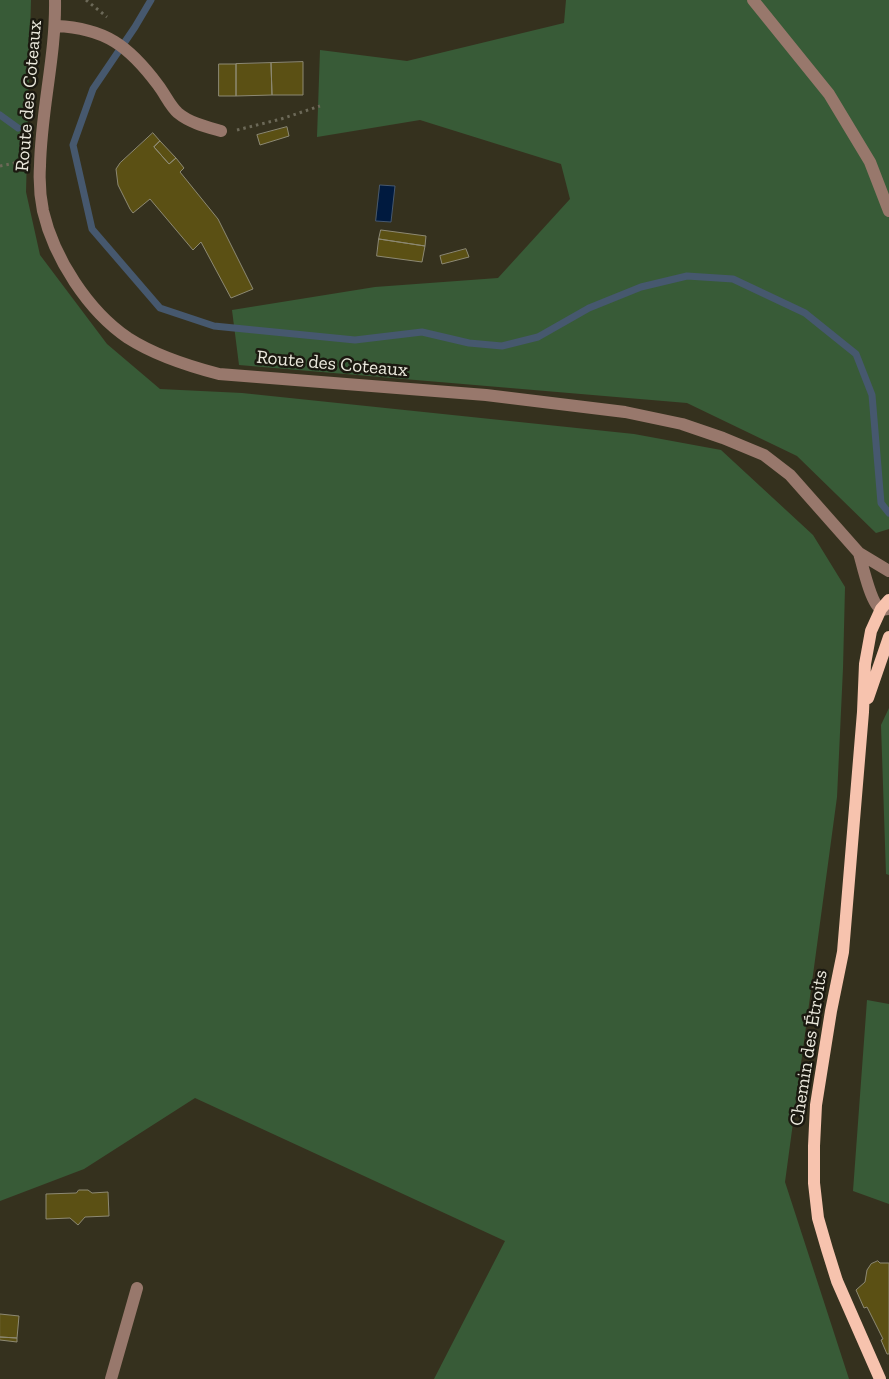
<!DOCTYPE html>
<meta charset="utf-8">
<style>
body{margin:0}
canvas{display:block;background:#35311e}
</style>
<canvas width="889" height="1379"></canvas>
<script>
const g = document.querySelector('canvas').getContext('2d');
g.lineJoin = 'round';
function paint(path, color) {
  g.fillStyle = color;
  g.fill(path, 'evenodd');
}
function stroke(path, color, width, dash) {
  g.strokeStyle = color;
  g.lineWidth = width;
  g.lineCap = dash ? 'butt' : 'round';
  g.setLineDash(dash || []);
  g.stroke(path);
}
function write(font, color, halo, rows, align = 'center') {
  g.font = font + ' "Zilla Slab",serif';
  g.lineWidth = 5;
  g.setLineDash([]);
  g.textBaseline = 'middle';
  g.strokeStyle = halo;
  g.fillStyle = color;
  for (const [text, x, y, turn = 0] of rows) {
    g.save();
    g.translate(x, y);
    g.rotate((+turn || 0) * Math.PI / 180);
    g.textAlign = isNaN(turn) ? turn : align;
    if (halo) g.strokeText(text, 0, 0);
    g.fillText(text, 0, 0);
    g.restore();
  }
}
paint(new Path2D(`
 M0,0H31L26,192L40,255L107,344L160,389L242,393L634,434L721,450L813,535L845,587L843,668L837,797L785,1182L849,1379H434L505,1241L195,1098L84,1169L0,1201Z
 M566,0H889V529L876,533L797,456L687,403L239,365L232,310L375,287L498,278L570,199L561,164L420,120L317,137L320,50L407,61L564,23Z
 M889,708V875L886,874L881,725Z
 M867,1000L889,1004V1204L853,1191Z`), '#385b37');
const water = new Path2D(`
 M380,185L395,186L391,222L376,221Z`);
paint(water, '#001a3f');
stroke(water, '#46586e', 1);
stroke(new Path2D(`
 M151,0L135,27L93,89L73,145L92,229L160,308L214,326L355,340L422,332L469,343L502,346L538,337L589,308L641,287L687,276L733,279L805,313L856,354L872,395L881,503L889,513
 M0,115L18,128`), '#46586e', 7);
const building = new Path2D(`
 M303,62V95H272L271,63Z
 M271,63L272,95L236,96V64Z
 M219,64H236V96H219Z
 M287,127L289,136L260,145L257,135Z
 M153,133L160,141L154,147L169,164L176,158L184,168L180,172L218,219L253,289L231,298L201,242L193,250L150,199L133,213L130,209L118,185L116,169L120,163Z
 M160,141L176,158L169,164L154,147Z
 M381,230L426,236L425,246L379,239Z
 M379,239L425,246L422,262L377,256Z
 M466,249L469,257L442,264L440,256Z
 M79,1190H88L92,1193L108,1192L109,1216L85,1217L78,1225L70,1218L46,1219V1194L76,1193Z
 M878,1261L880,1263H889V1354H887L881,1340L883,1339L867,1307L864,1308L856,1290L865,1282L867,1270L871,1264Z
 M0,1314L19,1316L17,1338L0,1337Z
 M0,1337L17,1338V1342L0,1340Z`);
paint(building, '#5b5014');
stroke(building, '#8d8973', 1);
stroke(new Path2D(`
 M86,0L107,17
 M237,130L281,119L320,106
 M0,166L24,161`), '#6c6958', 3, [2.5, 4]);
stroke(new Path2D(`
 M55,0C56,56 41,110 40,166C39,181 40,196 43,211C54,258 88,311 128,338C156,356 188,366 219,374L486,395L625,412L682,424L723,438L764,455L790,475L859,553L889,571
 M753,0L829,94L870,162L889,211
 M56,26C105,28 129,46 158,85C165,94 170,106 178,113C190,123 207,127 221,131
 M859,553C862,563 871,605 881,609C883,610 886,609 889,609
 M111,1379L137,1288`), '#98786c', 12);
stroke(new Path2D(`
 M868,698L889,637
 M880,1379L837,1281L827,1249L818,1218L814,1183V1146L816,1105L831,1011L843,952L863,712L865,664L871,631L881,609L889,600`), '#f7c3ae', 12);
write('19px', '#ebe9dd', '#1b1910', [
 ["Route des Coteaux",29,96,-85],
 ["Route des Coteaux",332,364,5],
 ["Chemin des Étroits",809,1048,-81]
]);
</script>
